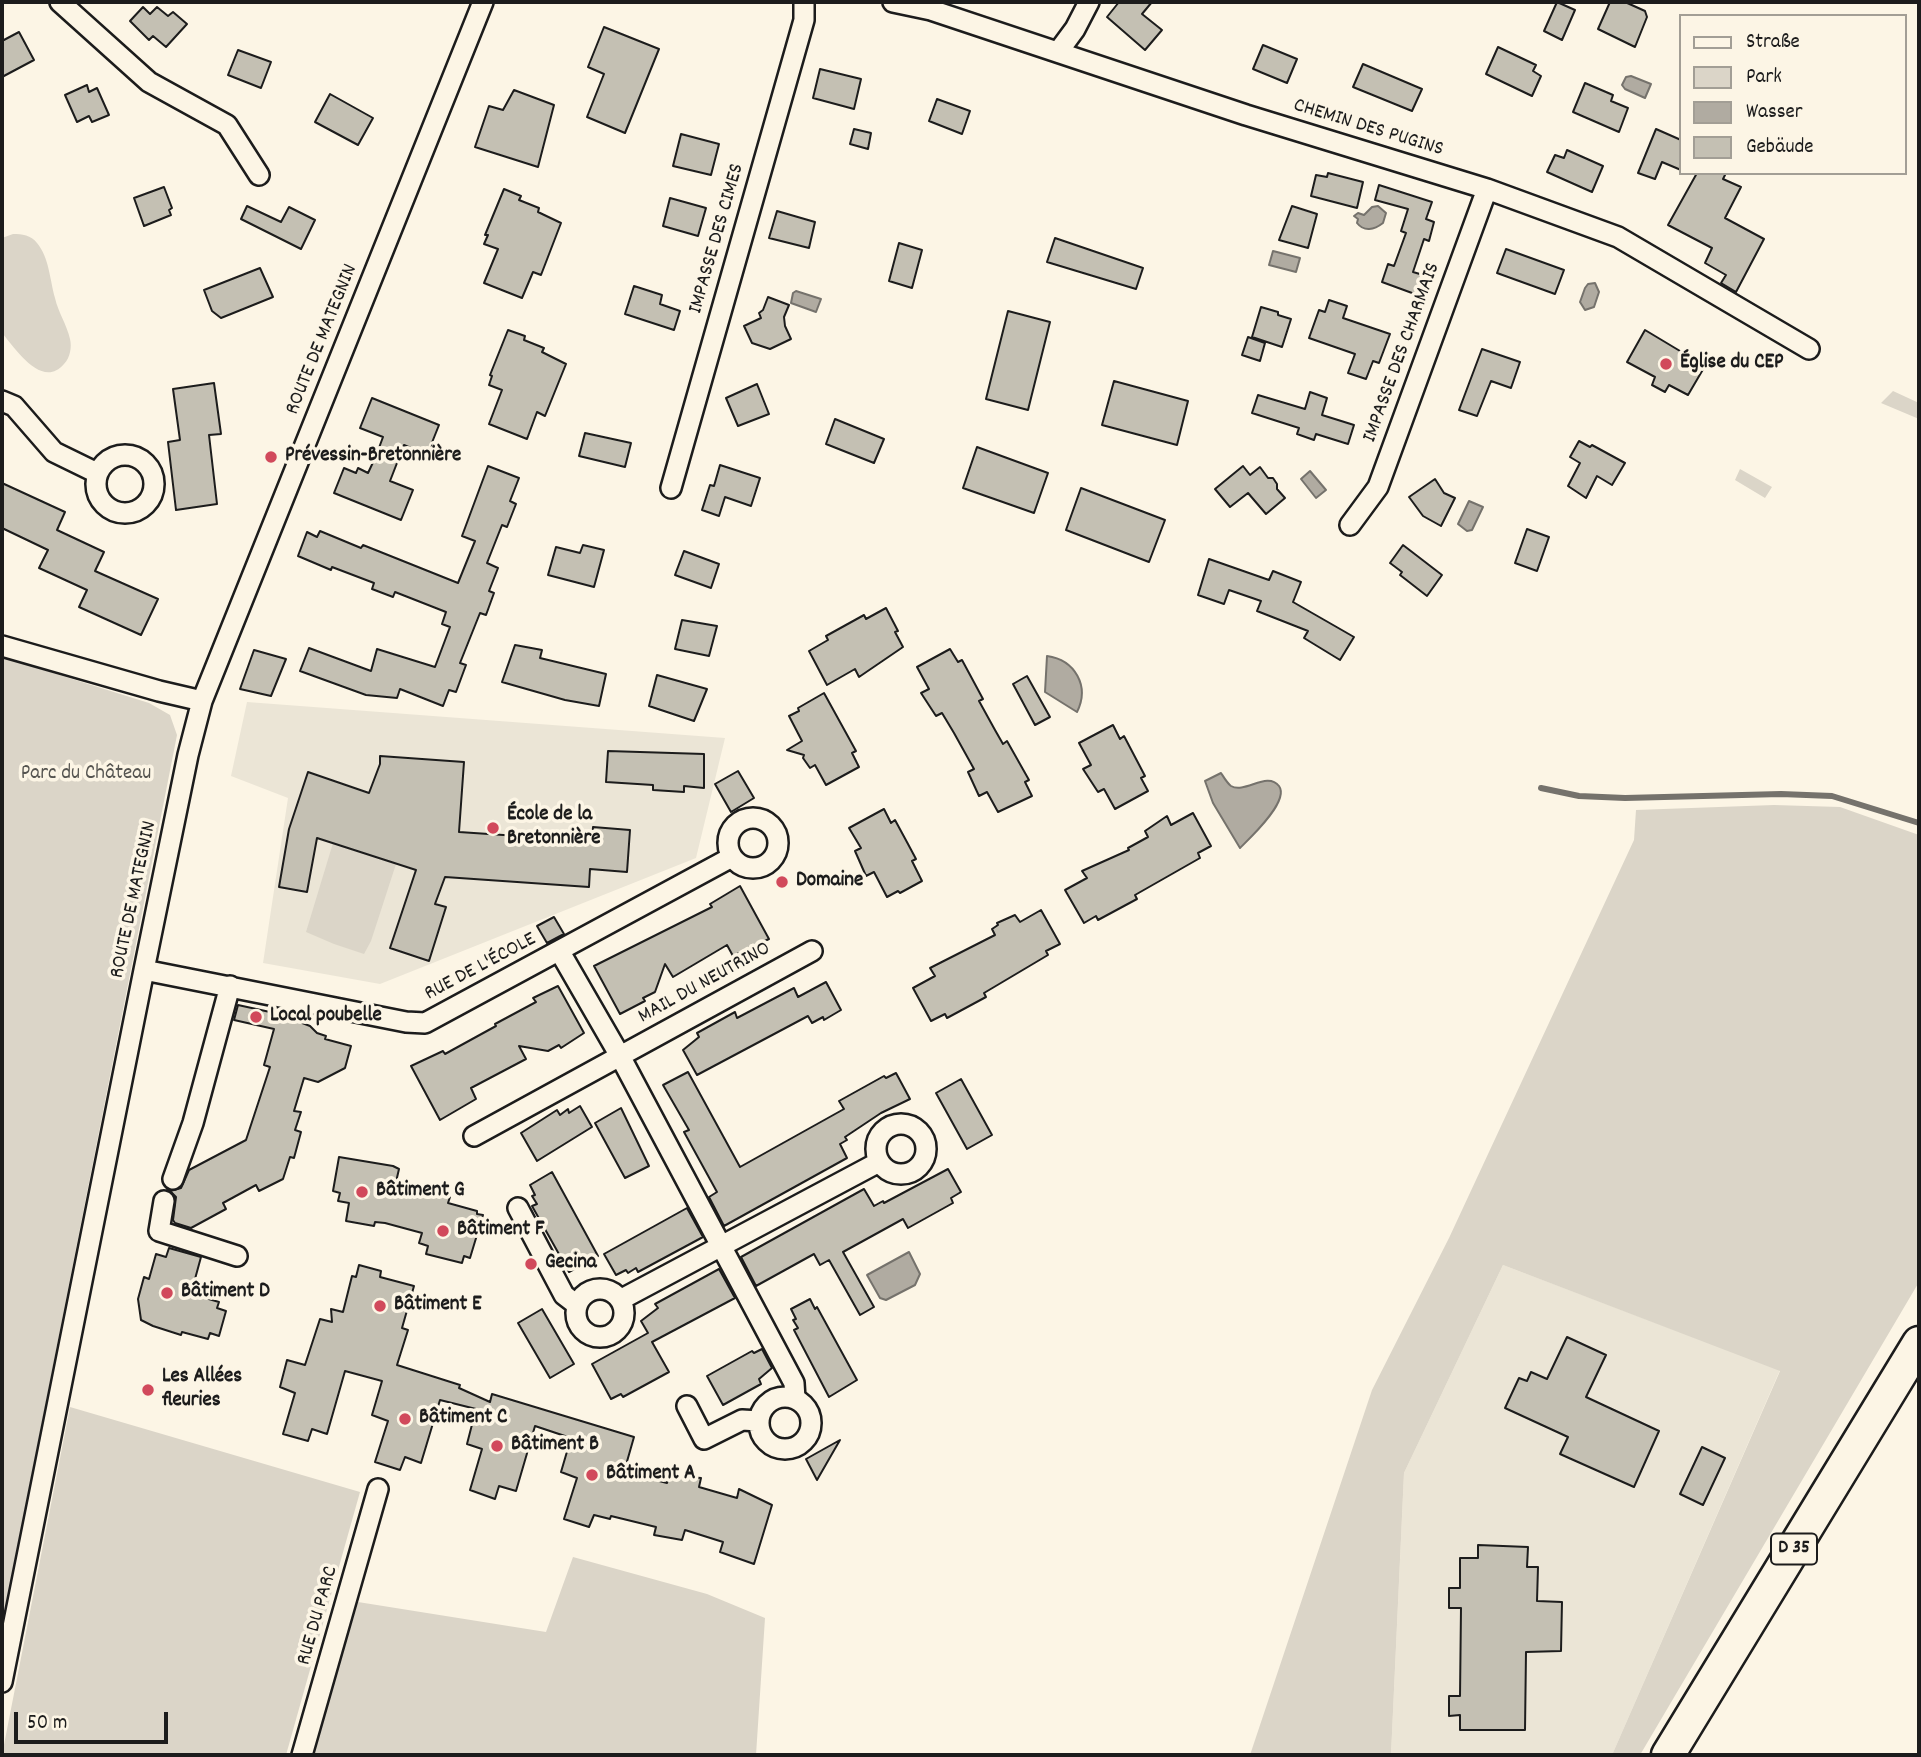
<!DOCTYPE html>
<meta charset="utf-8">
<style>
body{margin:0}
#map{position:relative;width:1921px;height:1757px;overflow:hidden;background:#fcf5e5;font-family:Dekko,sans-serif}
canvas{display:block}
.frame{position:absolute;inset:0;border:4px solid #1c1c1c;pointer-events:none}
.legend{position:absolute;left:1679px;top:14px;width:228px;height:161px;box-sizing:border-box;background:#fcf5e5;border:2px solid #a29e95;margin:0;padding:9px 12px;list-style:none;font-size:21px;color:#1c1c1c}
.legend li{display:flex;align-items:center;gap:14px;height:35px}
.legend b{width:35px;border:2px solid #a29e95}
.scale{position:absolute;left:14px;top:1712px;width:154px;height:32px;box-sizing:border-box;border:4px solid #1c1c1c;border-top:0;padding-left:9px;font-size:21px;line-height:24px;white-space:nowrap;color:#1c1c1c;-webkit-text-stroke:5px #fcf5e5;paint-order:stroke}
</style>
<div id="map">
<canvas width="1921" height="1757"></canvas>
<div class="frame"></div>
<ul class="legend">
<li><b style="height:9px;background:#fcf5e5"></b>Straße</li>
<li><b style="height:19px;background:#dbd5c8"></b>Park</li>
<li><b style="height:19px;background:#b0aba1"></b>Wasser</li>
<li><b style="height:19px;background:#c4c0b3"></b>Gebäude</li>
</ul>
<div class="scale">50 m</div>
</div>
<script>
const g = document.querySelector('canvas').getContext('2d');
g.lineJoin = 'round';
function paint(path, color) {
  g.fillStyle = color;
  g.fill(path, 'evenodd');
}
function stroke(path, color, width, dash) {
  g.strokeStyle = color;
  g.lineWidth = width;
  g.lineCap = dash ? 'butt' : 'round';
  g.setLineDash(dash || []);
  g.stroke(path);
}
function write(font, color, halo, rows, align = 'center') {
  g.font = font + ' Dekko,sans-serif';
  g.lineWidth = 7;
  g.setLineDash([]);
  g.textBaseline = 'middle';
  g.strokeStyle = halo;
  g.fillStyle = color;
  for (const [text, x, y, turn = 0] of rows) {
    g.save();
    g.translate(x, y);
    g.rotate((+turn || 0) * Math.PI / 180);
    g.textAlign = isNaN(turn) ? turn : align;
    if (halo) g.strokeText(text, 0, 0);
    g.fillText(text, 0, 0);
    g.restore();
  }
}
paint(new Path2D(`
 M247,702L725,738L696,858L380,984L263,963L288,798L231,776Z
 M1503,1265L1780,1370L1612,1755H1391L1404,1473Z`), '#ebe5d6');
paint(new Path2D(`
 M13,234C22,234 31,235 37,243C49,257 50,280 55,298C58,312 67,325 70,339C72,347 70,358 64,364C42,390 15,348 2,333V238Z
 M1893,391L1919,403V419L1881,403Z
 M1740,469L1772,487L1765,498L1735,480Z
 M2,657L149,703L170,715L177,735L2,1625Z
 M1774,805L1840,807L1919,835V1282L1640,1755H1612L1780,1371L1503,1265L1404,1473L1391,1755H1250L1372,1390L1449,1238L1634,840L1636,810Z
 M333,843L396,864L371,941L364,954L334,944L306,932Z
 M70,1407L360,1492L286,1755H2Z
 M573,1557L707,1594L765,1618L756,1755H313L358,1602L546,1632Z`), '#dbd5c8');
const water = new Path2D(`
 M1631,76L1651,84L1645,98L1625,89L1622,85L1626,77Z
 M1378,206L1386,213L1383,223C1374,230 1364,232 1357,223L1358,219L1354,216L1358,213L1364,215L1372,207Z
 M1273,251L1300,258L1296,272L1269,265Z
 M1595,283L1599,292L1594,307L1585,310L1580,302L1585,288L1588,284Z
 M796,291L821,299L816,312L791,303L793,293Z
 M1310,471L1326,490L1316,498L1301,479Z
 M1469,501L1483,507L1472,530L1467,531L1458,524Z
 M1047,656C1075,660 1090,686 1077,712L1045,692Z
 M1221,773C1223,776 1227,783 1231,786C1245,794 1267,771 1279,786C1290,801 1250,838 1240,848L1213,803L1205,781Z
 M909,1252L920,1274L915,1285L886,1300L880,1298L867,1275Z`);
paint(water, '#b0aba1');
stroke(water, '#75726c', 2);
stroke(new Path2D(`
 M1541,788L1579,796L1625,798L1781,794L1832,796L1919,823`), '#75726c', 6);
const building = new Path2D(`
 M1119,2H1152L1142,14L1162,30L1145,50L1107,17Z
 M1557,2L1575,10L1562,40L1544,31Z
 M1610,2H1625L1645,11L1647,17L1635,47L1598,29Z
 M143,7L150,14L157,7L168,16L173,12L187,24L166,47L153,36L149,40L130,21Z
 M604,27L659,49L625,133L587,117L604,74L588,67Z
 M19,32L34,60L2,77V41Z
 M1263,45L1297,59L1287,83L1253,69Z
 M1498,47L1536,65L1533,71L1541,76L1532,96L1486,74Z
 M238,50L271,62L261,88L228,75Z
 M1363,64L1422,89L1412,111L1353,87Z
 M820,69L861,79L854,109L813,98Z
 M1585,83L1613,95L1611,101L1628,108L1619,132L1573,112Z
 M87,85L89,92L97,88L109,115L92,122L89,116L77,122L65,95Z
 M514,90L554,105L538,167L475,147L489,106L503,110Z
 M330,94L373,118L358,145L315,122Z
 M937,99L970,111L962,134L929,121Z
 M854,129L871,133L868,149L850,144Z
 M1656,129L1681,140V170L1662,162L1655,179L1638,173Z
 M681,134L719,144L711,175L673,166Z
 M1567,150L1603,166L1592,192L1547,172L1555,155L1564,158Z
 M1328,173L1363,182L1357,208L1311,196L1316,175L1327,177Z
 M1697,173H1726L1723,179L1741,187L1725,218L1764,239L1736,292L1721,283L1726,275L1705,263L1712,248L1668,225Z
 M1379,185L1432,202L1426,219L1434,222L1429,241L1424,239L1413,272L1430,277L1423,297L1382,282L1388,264L1394,266L1406,233L1401,231L1408,209L1375,200Z
 M164,187L172,208L169,210L171,215L144,226L134,198Z
 M504,189L521,196L519,200L539,208L538,212L561,223L541,275L533,272L522,298L484,283L498,249L484,244L488,235H485Z
 M670,198L706,208L698,236L663,226Z
 M247,206L281,222L289,207L315,220L301,249L241,219Z
 M1292,206L1317,214L1308,248L1279,240Z
 M777,211L815,222L809,248L769,238Z
 M1055,238L1143,268L1136,289L1047,262Z
 M899,243L922,250L912,288L889,281Z
 M1506,249L1564,270L1555,294L1497,273Z
 M260,268L273,297L221,318L212,311L204,290Z
 M634,286L662,295L660,304L680,311L674,330L625,314Z
 M768,297L789,305L784,317L785,326L791,339L770,349L752,343L744,326L761,318L759,313L763,310Z
 M1329,300L1347,306L1343,318L1390,334L1379,363L1373,361L1366,379L1348,373L1355,354L1309,338L1319,310L1325,312Z
 M1261,307L1278,312V315L1291,319L1282,347L1252,337Z
 M1008,311L1050,322L1028,410L986,399Z
 M508,330L525,336L524,340L544,348L542,352L566,364L545,416L537,412L527,439L489,424L502,390L489,385L492,376L490,375Z
 M1645,330L1705,366L1688,395L1669,385L1665,392L1652,385L1655,377L1627,362Z
 M1248,337L1265,343L1260,361L1242,355Z
 M1482,349L1520,362L1511,388L1491,381L1477,416L1459,410Z
 M1114,381L1188,401L1177,445L1102,425Z
 M214,383L221,434L209,435L217,504L176,510L168,442L180,440L173,389Z
 M757,384L769,414L738,426L726,398Z
 M1310,392L1327,398L1322,415L1354,425L1348,444L1316,434L1314,440L1297,434L1299,428L1252,413L1258,395L1305,409Z
 M372,398L439,425L427,455L404,445L390,481L413,490L401,520L334,493L344,468L356,473L358,468L368,473L376,456L383,437L360,428Z
 M835,419L884,439L874,463L826,444Z
 M585,433L631,443L625,467L579,456Z
 M1579,441L1590,447L1592,445L1625,463L1612,485L1597,476L1586,498L1568,486L1580,463L1570,457Z
 M977,447L1048,473L1034,513L963,488Z
 M720,465L760,478L751,506L725,497L719,516L702,510L710,485L714,486Z
 M488,466L519,478L510,501L516,504L507,527L502,525L487,563L498,568L489,591L494,593L486,615L480,613L460,663L466,665L456,692L449,690L443,706L400,689L397,698L366,695L300,671L309,648L371,671L377,649L435,667L450,627L442,624L446,612L395,592L393,597L372,589L374,583L332,567L331,570L298,556L307,532L317,537L320,531L361,548L363,545L458,583L475,541L462,536Z
 M1243,466L1250,475L1260,467L1268,478H1273L1277,484V489L1285,498L1266,514L1248,493L1230,507L1215,489Z
 M1435,479L1444,493L1455,498L1441,526L1423,516L1409,497Z
 M2,483L65,512L57,530L104,552L95,571L158,599L141,635L79,607L87,590L39,568L48,550L2,528Z
 M1081,488L1165,520L1149,562L1066,530Z
 M1527,529L1549,537L1537,571L1515,563Z
 M583,545L604,550L594,587L548,575L556,547L580,553Z
 M1403,545L1442,575L1427,596L1400,575L1402,572L1390,563Z
 M684,551L719,564L711,588L675,575Z
 M1209,559L1269,580L1273,571L1301,582L1293,602L1354,637L1340,660L1304,638L1308,631L1257,611L1261,601L1229,590L1224,604L1198,595Z
 M886,608L898,631L895,632L903,647L859,677L855,669L827,685L809,651L828,640L826,636L864,615L866,619Z
 M682,620L717,626L709,656L675,649Z
 M515,645L542,650L540,658L606,674L599,706L565,700L502,682Z
 M950,649L958,662L962,660L983,699L979,701L995,730L1003,744L1007,741L1029,780L1025,782L1032,796L998,812L987,792L979,796L968,772L974,769L954,733L942,713L936,716L921,693L929,689L917,667Z
 M254,650L286,659L271,696L240,689Z
 M657,675L707,689L694,721L649,706Z
 M1027,676L1050,717L1035,725L1013,684Z
 M824,693L856,751L852,753L859,767L826,785L815,765L810,768L803,758L804,755L787,750L802,741L789,716L799,711L798,708Z
 M1113,725L1120,739L1124,736L1145,776L1141,778L1148,791L1115,809L1104,789L1098,792L1083,769L1091,765L1079,743Z
 M608,751L704,754V788L684,786V792L653,790V785L606,782Z
 M380,756L464,762L459,832L592,841L593,827L630,830L627,872L590,869L589,887L445,877L435,904L446,907L429,961L390,948L416,870L317,838L307,892L279,887L289,829L308,772L369,793L380,764Z
 M738,771L754,798L731,812L715,784Z
 M884,809L891,823L895,820L908,844L916,859L912,861L922,881L900,893L898,891L887,897L874,872L866,876L855,851L861,848L849,828Z
 M1193,813L1211,846L1198,853L1200,858L1135,895L1137,899L1098,920L1096,916L1084,923L1065,890L1087,878L1082,871L1129,850L1128,848L1148,837L1145,831L1167,816L1171,825Z
 M740,886L769,939L733,956L727,945L673,977L665,964L655,992L643,998L645,1001L620,1014L594,966L712,907L710,904Z
 M1041,910L1060,944L1046,951L1048,955L984,993L986,997L947,1018L945,1014L931,1021L913,988L935,976L930,968L995,935L992,929L998,925L997,923L1015,915L1020,922Z
 M554,917L564,934L547,943L537,926Z
 M826,982L841,1010L824,1020L823,1017L812,1023L808,1016L697,1075L683,1050L699,1037L697,1033L735,1012L737,1018L794,988L798,997Z
 M558,986L584,1033L561,1048L559,1045L548,1051L519,1046L526,1059L471,1088L476,1099L440,1120L411,1066L443,1051L445,1054L496,1026L495,1024L536,1002L533,998Z
 M238,1005L279,1014L310,1026L317,1033L326,1036L325,1039L351,1046L345,1068L318,1082L304,1078L294,1111L301,1112L295,1130L301,1132L294,1158L290,1157L283,1179L259,1191L256,1185L223,1203L226,1209L191,1228L175,1223L173,1220L176,1197L170,1191L181,1188L189,1170L246,1140L270,1067L264,1065L274,1029L234,1020Z
 M688,1072L740,1167L844,1109L839,1101L884,1076L886,1078L896,1073L910,1099L881,1113L845,1137L847,1140L840,1144L847,1158L724,1226L709,1197L717,1192L684,1132L689,1130L663,1085Z
 M961,1079L992,1135L967,1149L936,1093Z
 M580,1106L592,1127L537,1161L521,1133L557,1110L560,1115L568,1109L569,1113Z
 M621,1108L649,1166L625,1178L595,1123Z
 M339,1157L393,1166L399,1169L396,1182L450,1197L448,1203L477,1211V1214L483,1215L470,1258L464,1256L462,1263L426,1254L428,1246L419,1243L422,1233L385,1223L375,1222L374,1226L346,1221L349,1203L338,1201L340,1193L333,1191Z
 M948,1169L961,1192L951,1198L953,1203L908,1228L903,1219L843,1252L874,1307L860,1315L829,1260L820,1265L814,1254L756,1286L741,1257L864,1189L874,1206L883,1201L884,1203Z
 M552,1172L598,1256L569,1272L532,1206L537,1204L532,1196L535,1195L530,1185Z
 M687,1208L703,1237L638,1272L636,1268L628,1273L626,1270L616,1275L604,1254Z
 M169,1248L201,1257L192,1290L195,1291V1295L219,1302L217,1308L226,1311L219,1336L210,1333L208,1339L182,1332L181,1335L153,1326L141,1320L138,1299L144,1277L149,1279L156,1254L166,1257Z
 M359,1265L381,1271L380,1277L414,1286L402,1328L408,1330L397,1365L460,1385L459,1388L490,1402L492,1394L634,1437L624,1472L667,1483L669,1475L701,1478L699,1487L737,1498L739,1489L772,1505L754,1564L720,1552L723,1542L685,1530L682,1540L654,1535L656,1527L611,1516L610,1519L594,1515L589,1527L564,1519L577,1478L561,1472L571,1438L535,1426L516,1491L499,1486L495,1499L470,1490L482,1449L467,1444L476,1409L440,1400L421,1463L405,1457L400,1470L375,1462L388,1421L372,1415L382,1381L345,1371L327,1434L312,1429L308,1441L283,1434L295,1393L280,1387L287,1360L305,1365L320,1319L332,1322L331,1309L343,1312L352,1276L356,1277Z
 M719,1269L735,1298L652,1342L669,1372L623,1397L621,1394L611,1399L592,1364L648,1333L641,1321L658,1308L655,1304Z
 M810,1299L815,1309L817,1307L857,1380L829,1397L794,1330L798,1328L793,1320L796,1319L791,1309Z
 M542,1309L574,1364L550,1378L518,1323Z
 M1567,1337L1606,1355L1586,1397L1659,1431L1634,1487L1560,1454L1568,1437L1505,1408L1519,1378L1527,1381L1531,1372L1547,1379Z
 M762,1349L772,1368L759,1379L761,1384L723,1405L707,1376L752,1351L754,1353Z
 M840,1440L817,1480L806,1459Z
 M1702,1447L1725,1458L1703,1505L1680,1494Z
 M1478,1545L1528,1547L1527,1567H1538L1537,1601L1562,1602L1561,1651L1526,1652L1525,1730H1460V1715L1449,1716V1696H1460L1461,1608H1449V1588H1460V1558H1478Z`);
paint(building, '#c4c0b3');
stroke(building, '#1c1c1c', 2);
const minor = new Path2D(`
 M60,2L149,82L227,125L259,175
 M893,2L931,10L1246,115L1487,189L1618,237L1809,349
 M1058,52L1075,29L1089,2
 M2,401L14,406L54,452L97,473
 M96 484a29 29 0 1 1 58 0a29 29 0 1 1-58 0Z
 M671,488L804,20V2
 M1350,525L1378,487L1487,189
 M2,646L159,691L202,701
 M728 843a25 25 0 1 1 50 0a25 25 0 1 1-50 0Z
 M560,952L620,1056L794,1383L795,1399
 M144,970L406,1022L425,1023L732,857
 M876 1149a25 25 0 1 1 50 0a25 25 0 1 1-50 0Z
 M474,1136L812,951
 M173,1179L193,1123L230,986
 M164,1201L159,1231L237,1256
 M518,1208L564,1295L577,1305
 M576 1313a24 24 0 1 1 48 0a24 24 0 1 1-48 0Z
 M620,1300L879,1162
 M759 1423a26 26 0 1 1 52 0a26 26 0 1 1-52 0Z
 M687,1406L704,1439L742,1420L759,1421
 M2,1682L144,970L188,755L202,701L483,2
 M302,1755L378,1489`);
const primary = new Path2D(`
 M1668,1755L1919,1343`);
stroke(minor, '#1c1c1c', 24);
stroke(primary, '#1c1c1c', 37);
stroke(minor, '#fcf5e5', 19);
stroke(primary, '#fcf5e5', 32);
for (const [x, y, r, color] of [
 [1666,364,7,"#d1495b"],
 [271,457,7,"#d1495b"],
 [493,828,7,"#d1495b"],
 [782,882,7,"#d1495b"],
 [256,1017,7,"#d1495b"],
 [362,1192,7,"#d1495b"],
 [443,1231,7,"#d1495b"],
 [531,1264,7,"#d1495b"],
 [167,1293,7,"#d1495b"],
 [380,1306,7,"#d1495b"],
 [148,1390,7,"#d1495b"],
 [405,1419,7,"#d1495b"],
 [497,1446,7,"#d1495b"],
 [592,1475,7,"#d1495b"]
]) {
  const dot = new Path2D();
  dot.arc(x, y, r, 0, 2 * Math.PI);
  g.fillStyle = color;
  g.fill(dot);
  stroke(dot, '#fcf5e5', 2.5);
}
for (const [x, y, w] of [
 [1794,1549,46]
]) {
  const box = new Path2D();
  box.roundRect(x - w / 2, y - 15.5, w, 31, 5);
  g.fillStyle = '#fcf5e5';
  g.fill(box);
  stroke(box, '#1c1c1c', 2);
}
write('bold 19px', '#1c1c1c', null, [
 ["D 35",1794,1549]
]);
write('21px', '#1c1c1c', '#fcf5e5', [
 ["CHEMIN DES PUGINS",1368,129,17],
 ["IMPASSE DES CIMES",718,239,-74],
 ["ROUTE DE MATEGNIN",323,340,-68],
 ["IMPASSE DES CHARMAIS",1403,353,-70],
 ["ROUTE DE MATEGNIN",135,900,-78],
 ["RUE DE L'ÉCOLE",481,968,-28],
 ["MAIL DU NEUTRINO",705,984,-29],
 ["RUE DU PARC",319,1616,-74]
]);
write('bold 21px', '#1c1c1c', '#fcf5e5', [
 ["Église du CEP",1680,364],
 ["Prévessin-Bretonnière",285,457],
 ["École de la",507,816],
 ["Bretonnière",507,840],
 ["Domaine",796,882],
 ["Local poubelle",270,1017],
 ["Bâtiment G",376,1192],
 ["Bâtiment F",457,1231],
 ["Gecina",545,1264],
 ["Bâtiment D",181,1293],
 ["Bâtiment E",394,1306],
 ["Les Allées",162,1378],
 ["fleuries",162,1402],
 ["Bâtiment C",419,1419],
 ["Bâtiment B",511,1446],
 ["Bâtiment A",606,1475]
], 'left');
write('21px', '#555450', '#fcf5e5', [
 ["Parc du Château",86,775]
]);
</script>
